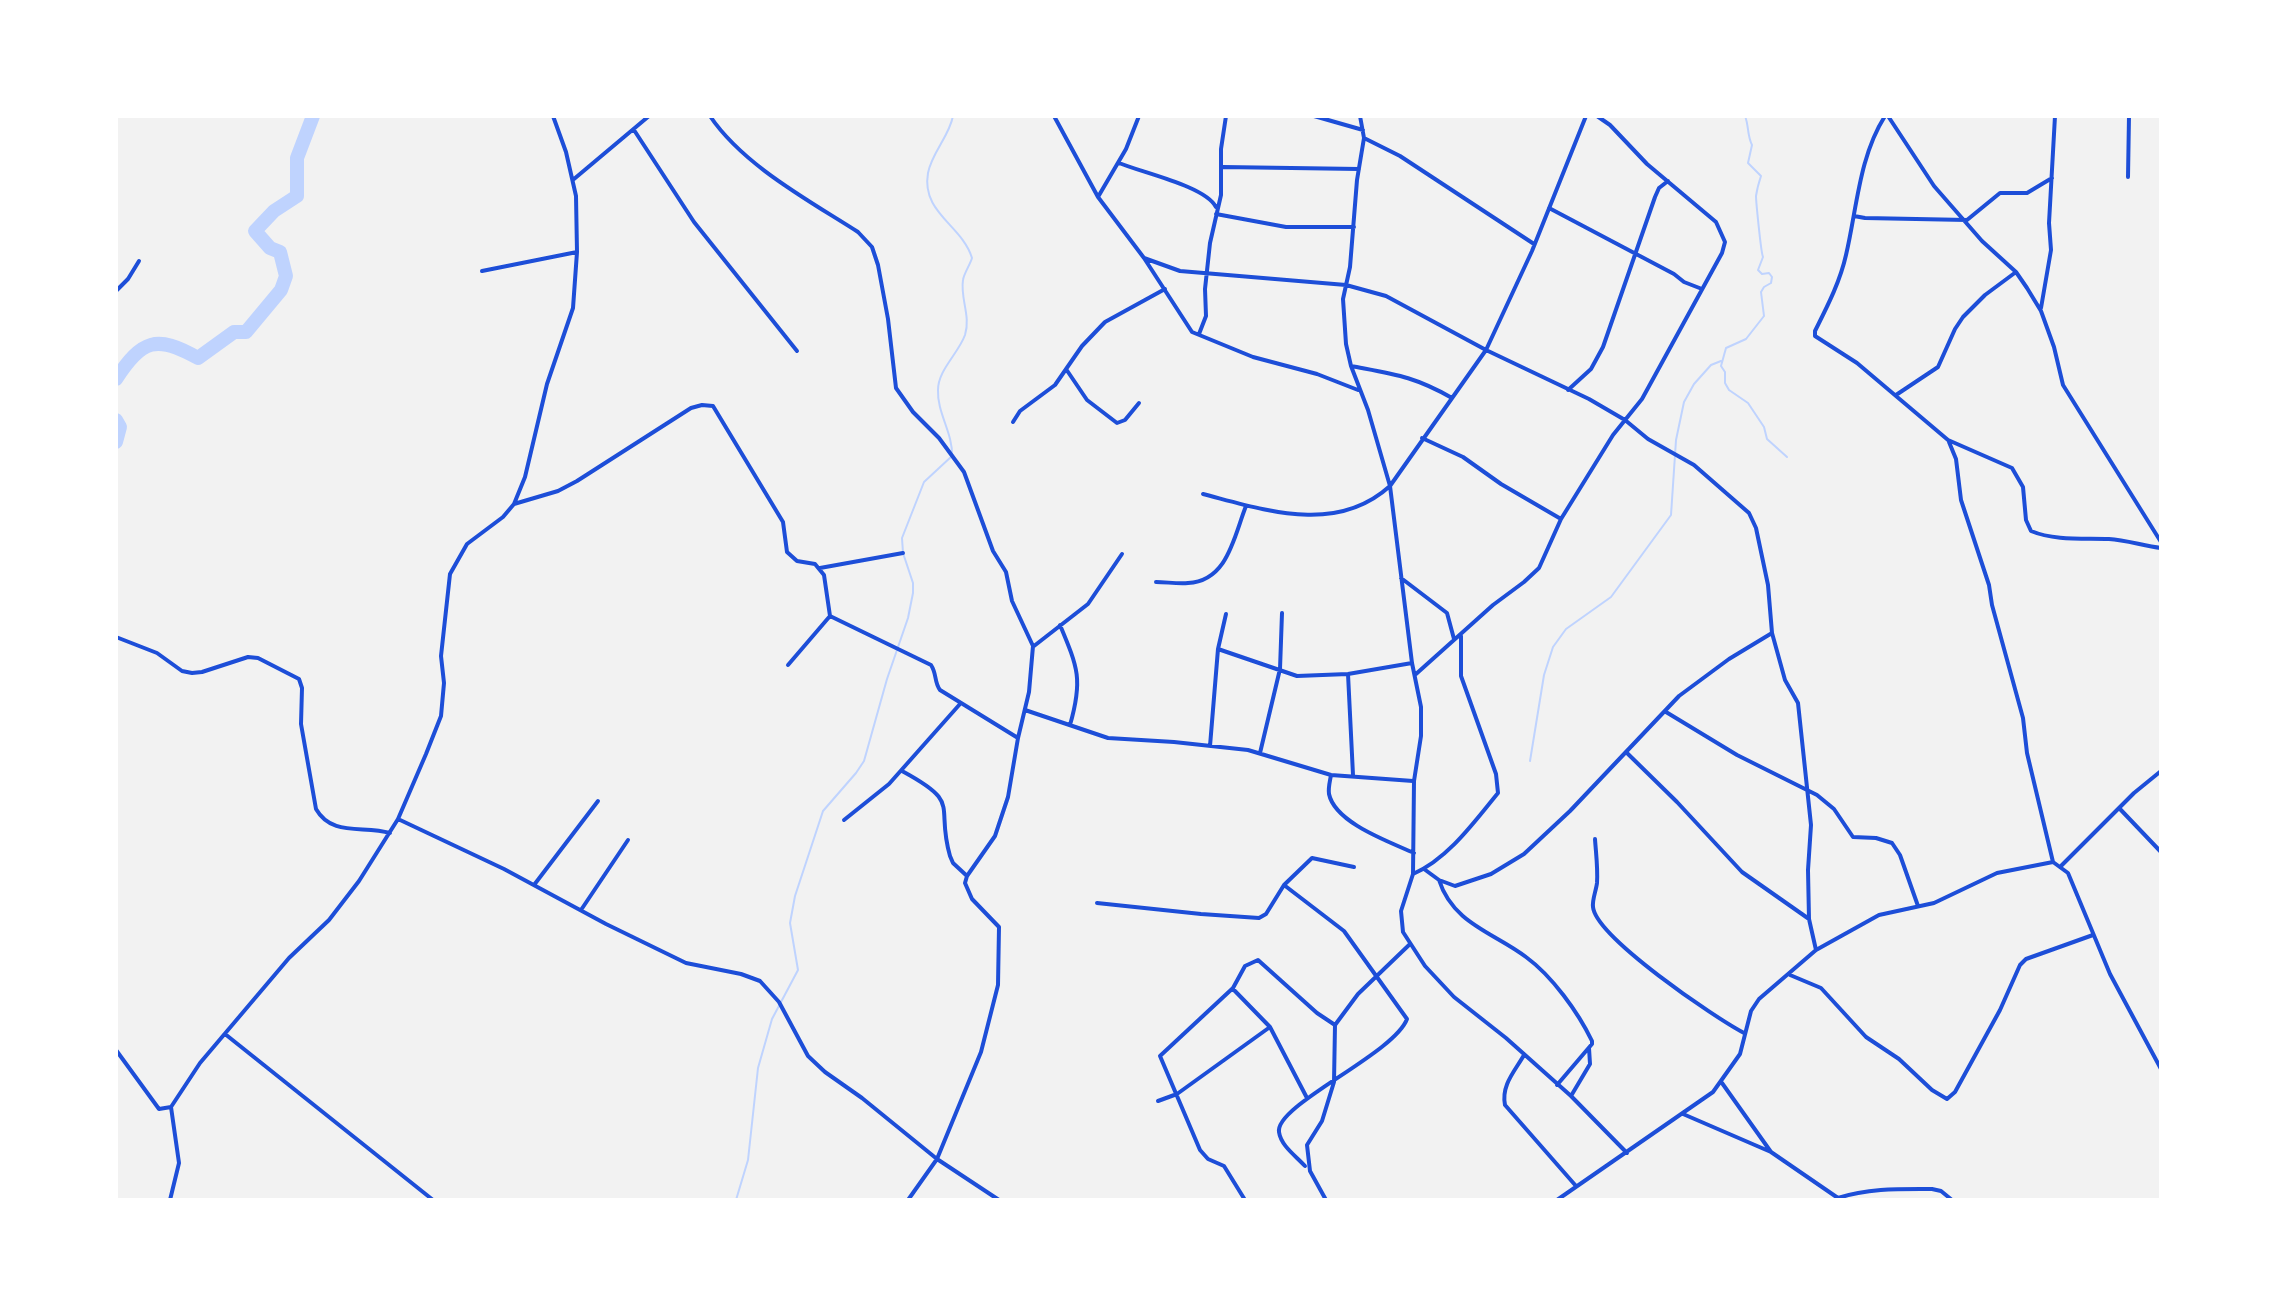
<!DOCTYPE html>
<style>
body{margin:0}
#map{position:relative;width:2277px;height:1316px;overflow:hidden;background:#f2f2f2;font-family:Cabin,sans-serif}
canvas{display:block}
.frame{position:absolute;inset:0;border:118px solid #fff;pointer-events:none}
</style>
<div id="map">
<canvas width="2277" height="1316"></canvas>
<div class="frame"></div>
</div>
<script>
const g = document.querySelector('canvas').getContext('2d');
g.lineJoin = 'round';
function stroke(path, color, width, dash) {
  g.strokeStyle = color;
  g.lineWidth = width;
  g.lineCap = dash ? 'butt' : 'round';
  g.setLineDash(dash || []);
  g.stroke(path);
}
stroke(new Path2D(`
 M1745,116C1749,126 1747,135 1752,145L1748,163L1761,176C1759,182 1757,189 1756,196C1756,201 1761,253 1763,257L1758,270L1762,274L1769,273L1772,277L1771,283L1764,287L1761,292L1764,316L1746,339L1726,348L1721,366L1725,372V383L1729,390L1748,403L1764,427L1767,439L1787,457
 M1530,761L1544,675L1553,647L1566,629L1611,597L1671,515L1676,440L1684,402L1694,384L1711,365L1721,361
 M736,1200L748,1160L758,1068L772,1019L798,970L790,923L795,896L823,811L856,773L864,761L887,679L908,618L913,593V583L903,553L902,538L924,482L952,456C953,433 937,413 938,390C938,370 958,354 965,335C971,316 960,298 963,280C964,273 970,265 972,258C962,225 921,213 928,173C932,152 949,137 953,116`), '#bfd3fe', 2);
stroke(new Path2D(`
 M116,379C142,340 156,334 198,358L234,332H246L281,290L286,276L280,252L270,248L255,231L274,211L297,196V158L313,116
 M116,420L120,427L116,442`), '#bfd3fe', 14);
stroke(new Path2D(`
 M710,116C743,165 808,200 858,232L872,247L878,265L888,319L896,388L913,412L939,438L964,472L993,551L1006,572L1012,601L1033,646L1029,692L1018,738L1008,797L995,836L967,876L965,883L972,899L999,927L998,985L981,1052L937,1159L908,1200
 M1054,116L1098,197L1144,258L1192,332L1253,357L1317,374L1358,390
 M1314,116L1363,130
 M1360,116L1364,138L1357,180L1350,267L1343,299L1346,344L1351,366L1368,410L1390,486L1412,663L1421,707V736L1414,781L1413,874L1401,911L1403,932L1425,966L1454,997L1506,1038L1571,1096L1627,1153
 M1885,116C1859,157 1857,208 1846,255C1840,282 1827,307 1815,331V336L1857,363L1948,440L2012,468L2023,487L2026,520L2031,531C2055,541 2084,538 2109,539C2126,540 2144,546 2161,548
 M1888,116L1934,186L1982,241L2016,272L2027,288L2041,311L2054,347L2063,385L2161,542
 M634,130L694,222L797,351
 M1364,138L1400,156L1534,244
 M1119,163C1143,173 1205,186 1216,207
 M1223,167L1359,169
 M2128,177L2129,116
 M574,179L649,116
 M1098,197L1126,149L1139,116
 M1549,208L1674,274L1684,282L1702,289
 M1216,214L1286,227H1354
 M1854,216L1865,218L1967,220L2000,193H2027L2052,178
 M1144,258L1180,271L1346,285L1386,296L1486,350L1589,399L1625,420L1648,439L1694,465L1749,513L1756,528L1768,585L1772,633L1785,680L1798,703L1811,825L1808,870L1809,919L1816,950
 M482,271L577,252
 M116,291L128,279L139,261
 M2041,308L2051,250L2049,223L2055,116
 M1199,334L1206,316L1205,289L1210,243L1221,195V149L1226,116
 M1351,366C1393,374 1414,376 1452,398
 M1066,369L1087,400L1117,423L1125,420L1139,403
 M1568,390L1591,369L1603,347L1655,197L1659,188L1668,181
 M1896,395L1938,367L1955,329L1963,317L1985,295L2016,272
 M1013,422L1020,411L1055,385L1082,346L1105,322L1165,289
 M1422,438L1463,457L1501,484L1561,519
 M1949,442L1956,459L1961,500L1989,585L1992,605L2023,718L2027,753L2053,862
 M1203,494C1265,510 1336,535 1390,486L1486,350L1532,251L1586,116
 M514,504L558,491L577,481L691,408L702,405L713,406L783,522L787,552L797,561L815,564L824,575L830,616
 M820,568L903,553
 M1401,578L1447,613L1454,639
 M1156,582C1166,582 1178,584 1188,583C1228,581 1234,536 1246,506
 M1060,625C1078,668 1083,680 1070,725
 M116,637L157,653L182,671L192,673L202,672L248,657L258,658L299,679L302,688L301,724L316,809C332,837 363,825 390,833
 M1034,646L1088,604L1122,554
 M1218,649L1297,676L1348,674L1412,663
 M788,665L830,616L931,665C937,674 934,682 940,690L1018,738
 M1348,674L1353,775
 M1416,674L1493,605L1524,582L1539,568L1561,519L1613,435L1642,399L1722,253L1725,242L1716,222L1647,164L1610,125L1597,116
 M1025,710L1108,738L1174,742L1248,750L1331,775L1413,781
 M1666,712L1737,755L1817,795L1834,809L1853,837L1876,838L1892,843L1900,855L1918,906
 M1210,746L1218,649L1226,614
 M1260,753L1280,669L1282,613
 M1627,753L1677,802L1742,872L1809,919
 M902,771C963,804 935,804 950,856L953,863L967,876
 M1331,775C1330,781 1328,788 1329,794C1335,823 1390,842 1414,853
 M2120,809L2161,852
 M398,819L504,869L606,924L686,963L741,974L760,981L779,1002L808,1056L825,1072L862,1098L937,1159L999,1200
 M844,820L889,784L960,704
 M1595,839C1596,854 1598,868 1597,883C1596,891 1592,900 1593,907C1596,937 1715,1018 1744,1033
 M2061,866L2134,793L2161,771
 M1424,869L1439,880L1455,886L1491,874L1524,854L1570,811L1679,696L1729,659L1772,633
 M1413,874C1448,859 1475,821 1498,793L1496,774L1461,676V636
 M1439,880C1453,924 1495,933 1526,957C1552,976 1578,1012 1592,1041V1044L1557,1085
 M534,885L598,801
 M1284,885L1344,931L1407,1019C1394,1054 1275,1105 1279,1132C1281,1146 1296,1156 1305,1166
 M1097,903L1201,914L1259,918L1266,914L1284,885L1312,858L1354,867
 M581,910L628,840
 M1790,975L1821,988L1866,1037L1899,1059L1932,1090L1947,1099L1955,1092L2000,1010L2020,965L2026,959L2093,935
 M1233,989L1270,1027L1307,1098
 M225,1034L433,1200
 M116,1050L159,1109L171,1107
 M1524,1055C1515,1071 1501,1085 1505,1105L1576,1186
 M1722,1083L1771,1152
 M1571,1096L1590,1064L1589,1048
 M1158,1101L1177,1094L1270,1027
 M1683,1114L1771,1152L1838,1198C1869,1188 1900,1189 1932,1189L1941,1191L1952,1200
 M170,1200L179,1163L171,1107L200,1063L289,958L329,920L359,881L398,819L426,754L441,716L444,683L441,656L450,574L467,544L503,517L514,504L525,477L547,384L573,308L577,252L576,196L566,152L553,116
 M1245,1200L1224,1166L1208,1159L1200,1150L1160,1056L1233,988L1245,966L1258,960L1317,1013L1335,1025
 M1326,1200L1310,1171L1307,1145L1322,1121L1334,1082L1335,1025L1358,994L1409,945
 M1557,1200L1713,1092L1740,1054L1751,1011L1759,999L1816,950L1879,915L1934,903L1997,873L2053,862L2068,873L2110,974L2161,1069`), '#1d4ed8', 4);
</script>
